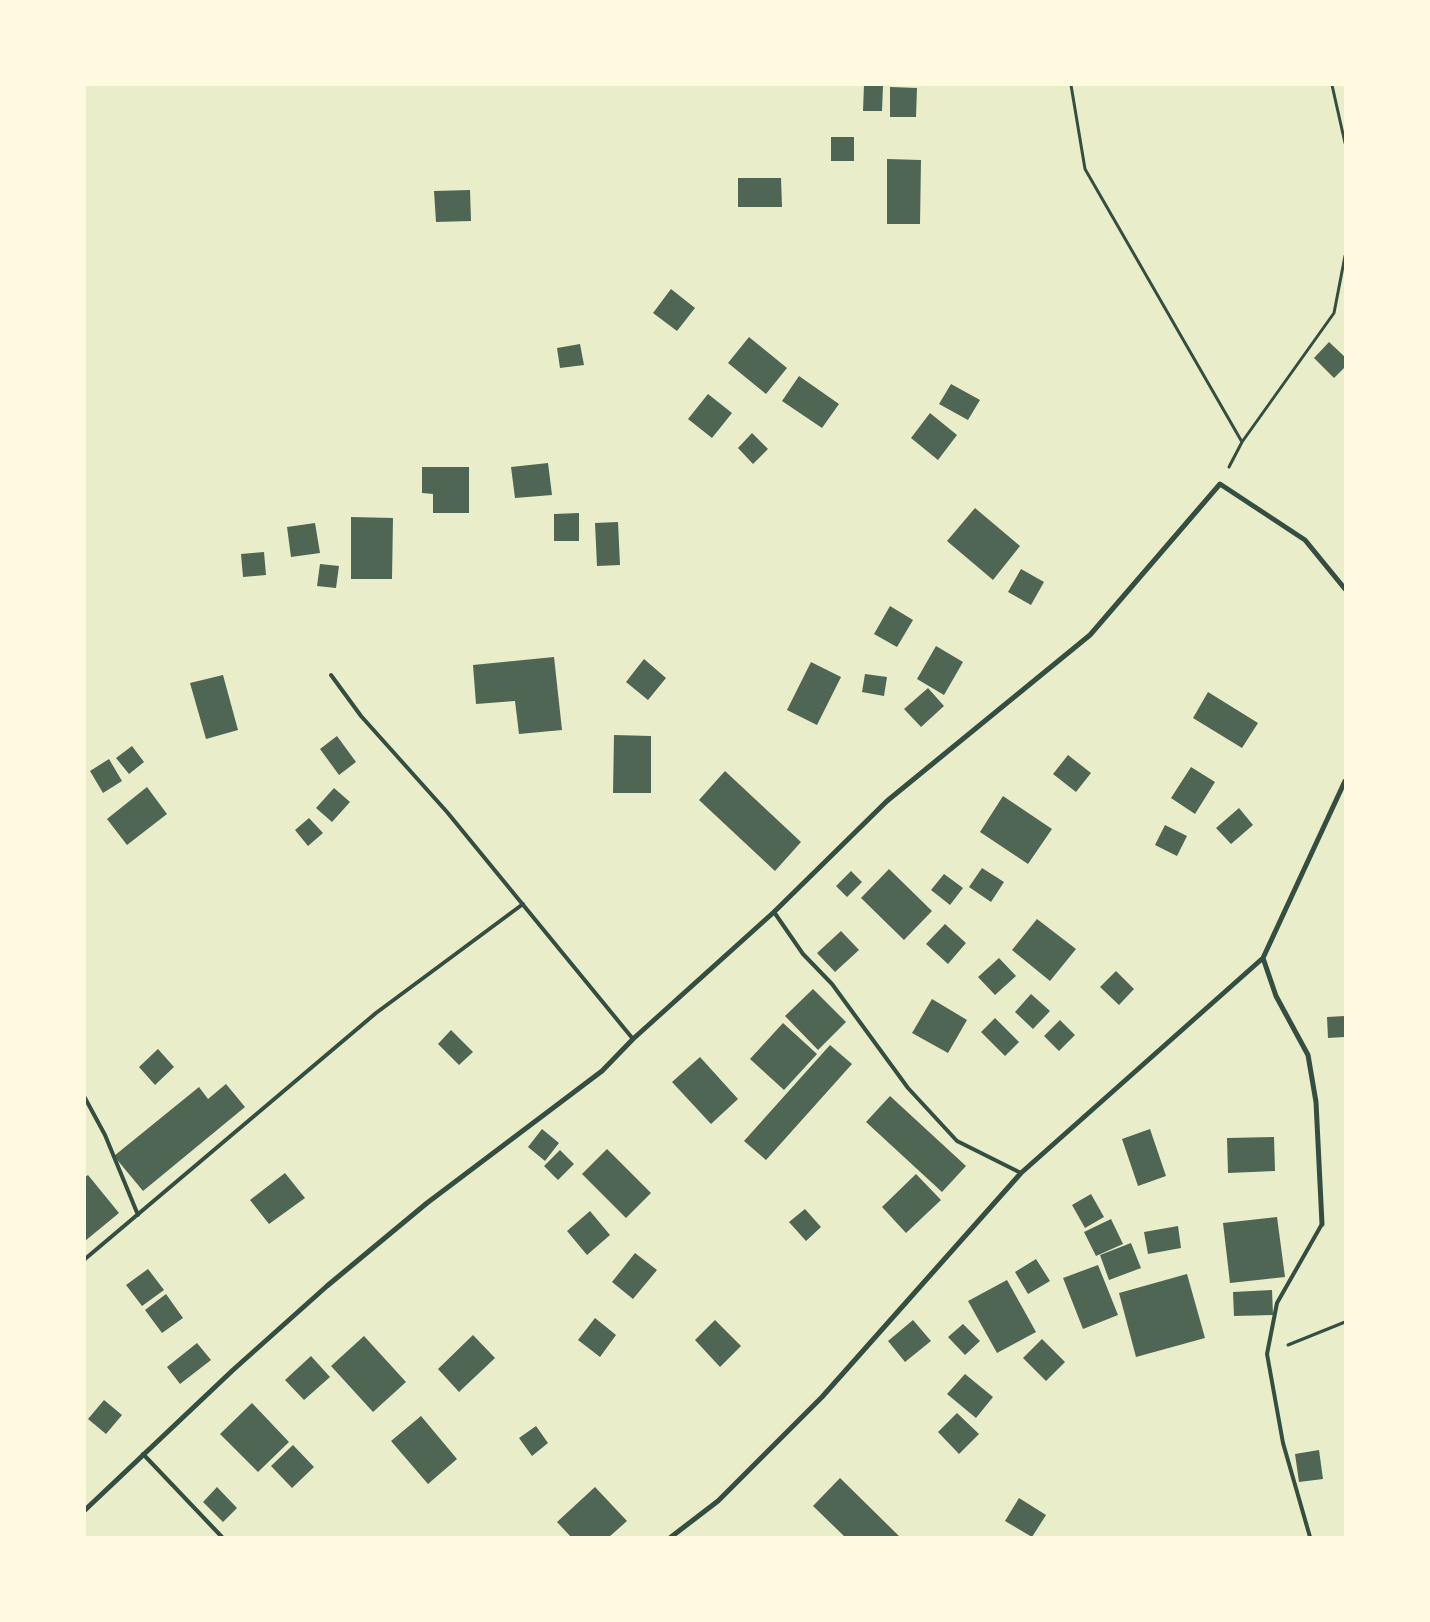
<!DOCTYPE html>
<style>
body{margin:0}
#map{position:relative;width:1430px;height:1622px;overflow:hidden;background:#e9edc9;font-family:Overpass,sans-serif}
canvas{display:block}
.frame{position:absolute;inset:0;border:86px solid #fefae0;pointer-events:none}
</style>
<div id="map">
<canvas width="1430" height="1622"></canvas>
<div class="frame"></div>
</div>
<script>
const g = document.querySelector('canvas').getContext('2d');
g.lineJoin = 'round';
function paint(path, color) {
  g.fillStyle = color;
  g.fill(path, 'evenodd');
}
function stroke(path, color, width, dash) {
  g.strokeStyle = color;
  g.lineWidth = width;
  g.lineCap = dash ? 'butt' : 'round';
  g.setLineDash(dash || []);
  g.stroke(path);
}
paint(new Path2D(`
 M864,85H883L882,111H863Z
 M890,87L917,88L916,117H890Z
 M831,137H854V161H831Z
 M887,159L921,160L920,224H887Z
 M738,178H781L782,207H738Z
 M470,190L471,221L436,222L434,191Z
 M671,289L695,308L677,331L653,313Z
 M749,337L787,368L766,394L728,363Z
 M1329,342L1345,357V367L1334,378L1314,358Z
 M580,344L584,365L560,368L557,348Z
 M799,376L839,404L822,428L782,401Z
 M951,384L980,400L968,420L939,404Z
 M708,394L732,413L712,438L688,419Z
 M930,413L957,435L938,460L911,438Z
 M752,433L768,449L753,464L738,448Z
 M548,463L552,495L515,498L511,467Z
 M422,467H469V513H433V494L422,493Z
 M975,508L1020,546L993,580L947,541Z
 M579,513V541H554V514Z
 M351,517L393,518L392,579H351Z
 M618,522L620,565L597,566L595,523Z
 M315,523L320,553L291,557L287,527Z
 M264,552L266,575L243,577L241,554Z
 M320,564L339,566L336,588L317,586Z
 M1021,569L1044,582L1031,605L1008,592Z
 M890,606L913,620L897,647L874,634Z
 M936,646L963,662L944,695L917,679Z
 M554,657L562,730L519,734L515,701L476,704L473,665Z
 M644,659L666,678L648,700L626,682Z
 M811,662L841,677L817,725L787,710Z
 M865,674L887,677L884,696L862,692Z
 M223,675L238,730L206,739L190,683Z
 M928,688L944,706L921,727L904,709Z
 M1208,692L1258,723L1242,748L1193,718Z
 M614,735L651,736V793H613Z
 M337,736L356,762L339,775L320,749Z
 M132,746L144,762L129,774L116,758Z
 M1068,755L1091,773L1076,792L1053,774Z
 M109,759L122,781L103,793L90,771Z
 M1191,767L1215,782L1195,814L1171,798Z
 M725,771L801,842L775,871L699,800Z
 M147,787L167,814L127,845L107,819Z
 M334,788L350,802L332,822L316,808Z
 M1003,796L1052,829L1028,864L980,832Z
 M1239,808L1253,825L1231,844L1216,828Z
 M309,818L323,833L308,846L295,830Z
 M1165,825L1187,836L1177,856L1155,845Z
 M982,868L1004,882L991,902L969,887Z
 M889,869L932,911L904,940L861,898Z
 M851,871L862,882L847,897L836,886Z
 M944,874L963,888L950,905L931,890Z
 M1037,919L1076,949L1050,981L1012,950Z
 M945,924L966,943L948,964L926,944Z
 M841,931L859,950L835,972L817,953Z
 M999,958L1016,976L995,995L978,977Z
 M1116,971L1134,989L1119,1005L1100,987Z
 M813,989L846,1022L818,1050L785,1016Z
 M1031,994L1050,1011L1033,1029L1015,1012Z
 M932,999L967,1020L948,1053L912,1033Z
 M1345,1016V1037L1328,1038L1327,1017Z
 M995,1018L1019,1042L1005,1056L981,1032Z
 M1060,1020L1075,1035L1059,1051L1044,1036Z
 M783,1023L817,1054L784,1090L750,1059Z
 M451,1030L473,1052L459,1065L438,1044Z
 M830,1045L852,1064L766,1160L744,1141Z
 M158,1049L174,1067L155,1085L139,1067Z
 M700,1057L738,1099L711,1124L672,1082Z
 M226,1084L245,1107L143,1191L114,1156L199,1087L208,1099Z
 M890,1096L966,1166L942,1192L866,1122Z
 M542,1129L559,1143L545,1161L528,1147Z
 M1150,1129L1166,1176L1138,1186L1122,1139Z
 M1274,1137L1275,1171L1228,1173L1227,1138Z
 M607,1149L651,1193L626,1218L582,1174Z
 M560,1150L574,1164L558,1180L544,1166Z
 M285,1173L305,1198L269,1224L250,1200Z
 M916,1174L941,1200L906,1233L882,1207Z
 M88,1175L119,1213L85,1241V1177Z
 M1091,1194L1104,1217L1085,1228L1072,1205Z
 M805,1209L821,1227L806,1241L789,1222Z
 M590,1211L610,1235L587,1255L567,1231Z
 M1277,1217L1285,1277L1230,1283L1223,1223Z
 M1111,1219L1123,1244L1096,1256L1084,1232Z
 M1178,1226L1181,1248L1148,1254L1144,1232Z
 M1131,1243L1141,1268L1109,1280L1100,1255Z
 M635,1253L657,1270L633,1299L612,1282Z
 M1036,1259L1050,1281L1028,1294L1015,1272Z
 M1098,1265L1118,1315L1083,1329L1063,1278Z
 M148,1269L164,1290L142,1306L126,1285Z
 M1187,1274L1205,1338L1136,1357L1119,1293Z
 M1007,1280L1036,1332L997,1353L968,1301Z
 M1272,1290L1273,1315L1234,1316L1233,1292Z
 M166,1294L183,1318L162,1333L145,1310Z
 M595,1318L616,1335L600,1357L578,1340Z
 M715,1320L741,1346L720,1367L695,1340Z
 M913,1320L931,1341L905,1362L888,1341Z
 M963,1324L980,1341L965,1355L948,1337Z
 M473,1335L495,1358L459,1392L438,1369Z
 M364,1336L406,1382L373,1412L331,1366Z
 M1042,1339L1065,1362L1046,1381L1023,1358Z
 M197,1343L211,1360L180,1384L167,1367Z
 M311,1356L330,1377L304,1400L285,1380Z
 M965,1374L993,1397L976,1418L947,1394Z
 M104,1400L122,1415L106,1434L88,1419Z
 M252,1403L289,1442L258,1472L220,1434Z
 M957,1413L979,1434L959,1454L938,1432Z
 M421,1416L457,1459L428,1484L391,1441Z
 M536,1426L548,1443L532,1456L519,1438Z
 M293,1445L314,1467L292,1488L271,1466Z
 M1319,1450L1323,1479L1299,1482L1295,1454Z
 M840,1478L900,1537H845L813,1506Z
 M217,1487L237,1508L223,1522L203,1502Z
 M595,1487L627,1521L609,1537H571L557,1522Z
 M1019,1498L1046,1515L1032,1537L1005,1521Z`), '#4f6655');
stroke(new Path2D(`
 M1071,85L1085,169L1242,442
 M1332,85L1345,143
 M1229,467L1242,442L1334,313L1345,256
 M1288,1345L1345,1322`), '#344e41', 3);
stroke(new Path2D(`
 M331,675L361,716L447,812L633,1039
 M774,912L803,954L832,984L908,1088L957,1141L1021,1173
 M85,1098L105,1135L138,1215
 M85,1259L376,1013L523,904
 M143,1454L222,1537
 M1310,1537L1283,1443L1267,1354L1277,1303L1322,1224`), '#344e41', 4);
stroke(new Path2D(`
 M1322,1224L1316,1102L1308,1055L1276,996L1263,958L1345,781
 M85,1510L233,1370L327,1286L427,1203L602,1071L633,1039L774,912L887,801L1090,635L1220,484L1305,540L1345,589
 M671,1537L718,1501L822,1397L1021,1173L1263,958`), '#344e41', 5);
</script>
